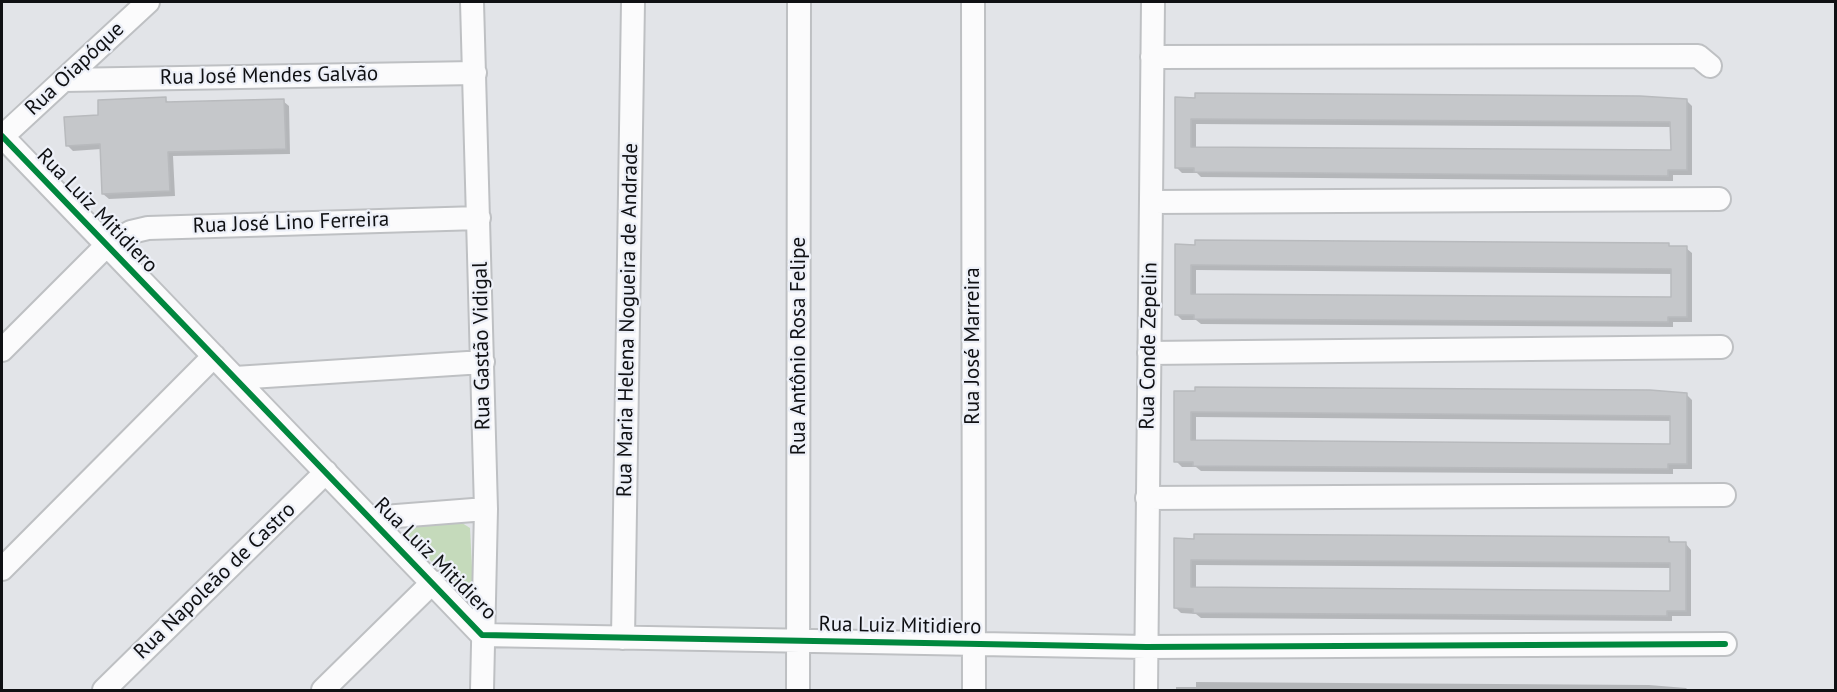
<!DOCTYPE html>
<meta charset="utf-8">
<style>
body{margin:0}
#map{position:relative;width:1837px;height:692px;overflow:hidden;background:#e2e4e8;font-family:"PT Sans",sans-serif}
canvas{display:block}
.frame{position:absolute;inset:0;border:3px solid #0f1013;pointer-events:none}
</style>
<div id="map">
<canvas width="1837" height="692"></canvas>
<div class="frame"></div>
</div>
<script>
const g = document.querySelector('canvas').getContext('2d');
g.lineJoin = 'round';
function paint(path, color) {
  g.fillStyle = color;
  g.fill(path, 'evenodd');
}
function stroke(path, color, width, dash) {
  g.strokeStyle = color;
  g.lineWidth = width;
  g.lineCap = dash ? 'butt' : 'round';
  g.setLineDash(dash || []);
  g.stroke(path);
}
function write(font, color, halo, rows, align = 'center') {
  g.font = font + ' "PT Sans",sans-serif';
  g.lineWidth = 4.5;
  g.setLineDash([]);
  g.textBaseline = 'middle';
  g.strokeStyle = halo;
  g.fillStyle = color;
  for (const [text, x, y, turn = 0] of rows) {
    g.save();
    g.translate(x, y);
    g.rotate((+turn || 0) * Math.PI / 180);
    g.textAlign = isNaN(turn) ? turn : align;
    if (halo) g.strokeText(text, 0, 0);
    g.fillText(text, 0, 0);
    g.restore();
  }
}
paint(new Path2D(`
 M413,522L462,523L470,528L473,587L470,590H458L406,534V527Z`), '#c5dabb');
paint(new Path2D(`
 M165,99L170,104L283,101L289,106L290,154L173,156L175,196L109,199L103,194L101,149L73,151L67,145L100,116Z
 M1176,99L1687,101L1692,106V175H1673V181L1201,177L1197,173H1182L1176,167ZM1196,124L1672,127V151L1196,148Z
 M1668,245L1671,247L1686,248L1692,253V322H1673V327L1201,324L1196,320H1182L1176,314V246ZM1196,270L1672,274V298L1196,295Z
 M1176,393L1686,394L1692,400V469H1673V474L1201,471L1196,467H1182L1176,461ZM1196,417L1672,421V445L1196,442Z
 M1668,538L1673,544H1686L1691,550V616H1672V621L1201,618L1196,614L1181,613L1176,608V540ZM1196,565L1671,568L1672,592L1196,589Z
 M1196,682L1649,685L1686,688L1688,690H1176V687H1196Z`), '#0003');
const building = new Path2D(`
 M1195,93L1640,96L1687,99V170H1668V176L1194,172V168H1175V97L1195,98ZM1191,119L1670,122L1671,150L1191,147Z
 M166,97V102L284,99L286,149L168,152L170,191L102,194L100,144L66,146L64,117L98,115V100Z
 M1195,240L1669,243V246H1687V317H1668V322L1194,319V315H1175V244L1195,245ZM1191,265L1671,269V297L1191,294Z
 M1195,387L1650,390L1687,393V464H1668V469L1193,466V462H1174V391H1195ZM1191,412L1670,416V444L1191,440Z
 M1194,534L1669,537V542H1686V611H1667V616L1193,613V609L1174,608V538L1194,539ZM1191,560L1670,563V591L1191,587Z`);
paint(building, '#c5c7ca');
stroke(building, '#b8babd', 1.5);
const minor = new Path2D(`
 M472,2L486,509L482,690
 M973,2L974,690
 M1152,57L1698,56L1710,66
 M64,80L475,73
 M2,136L482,635L1146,647L1725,644
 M2,137L148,2
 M1151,202L1719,199
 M2,350L107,245L131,232L148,228L479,218
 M1149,353L1721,347
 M235,378L483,362
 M1147,498L1724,495
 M371,518L486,509
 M2,569L214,356
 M623,638L633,2
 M104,690L326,472
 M323,690L433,582
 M798,690L799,2
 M1146,690L1153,2`);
stroke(minor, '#bec0c3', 26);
stroke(minor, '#fbfbfc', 22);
stroke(new Path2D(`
 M2,136L482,635L1146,647L1725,644`), '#00873e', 6);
write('21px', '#0f1013', '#edf0f8', [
 ["Rua Oiapóque",75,69,-43],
 ["Rua José Mendes Galvão",269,76,-1],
 ["Rua Luiz Mitidiero",97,211,46],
 ["Rua José Lino Ferreira",291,223,-2],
 ["Rua Maria Helena Nogueira de Andrade",628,320,-89],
 ["Rua Gastão Vidigal",482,346,-91],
 ["Rua Antônio Rosa Felipe",799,346,-90],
 ["Rua José Marreira",973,346,-90],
 ["Rua Conde Zepelin",1149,346,-89],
 ["Rua Luiz Mitidiero",435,559,45],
 ["Rua Napoleão de Castro",215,581,-44],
 ["Rua Luiz Mitidiero",900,626,1]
]);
</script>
